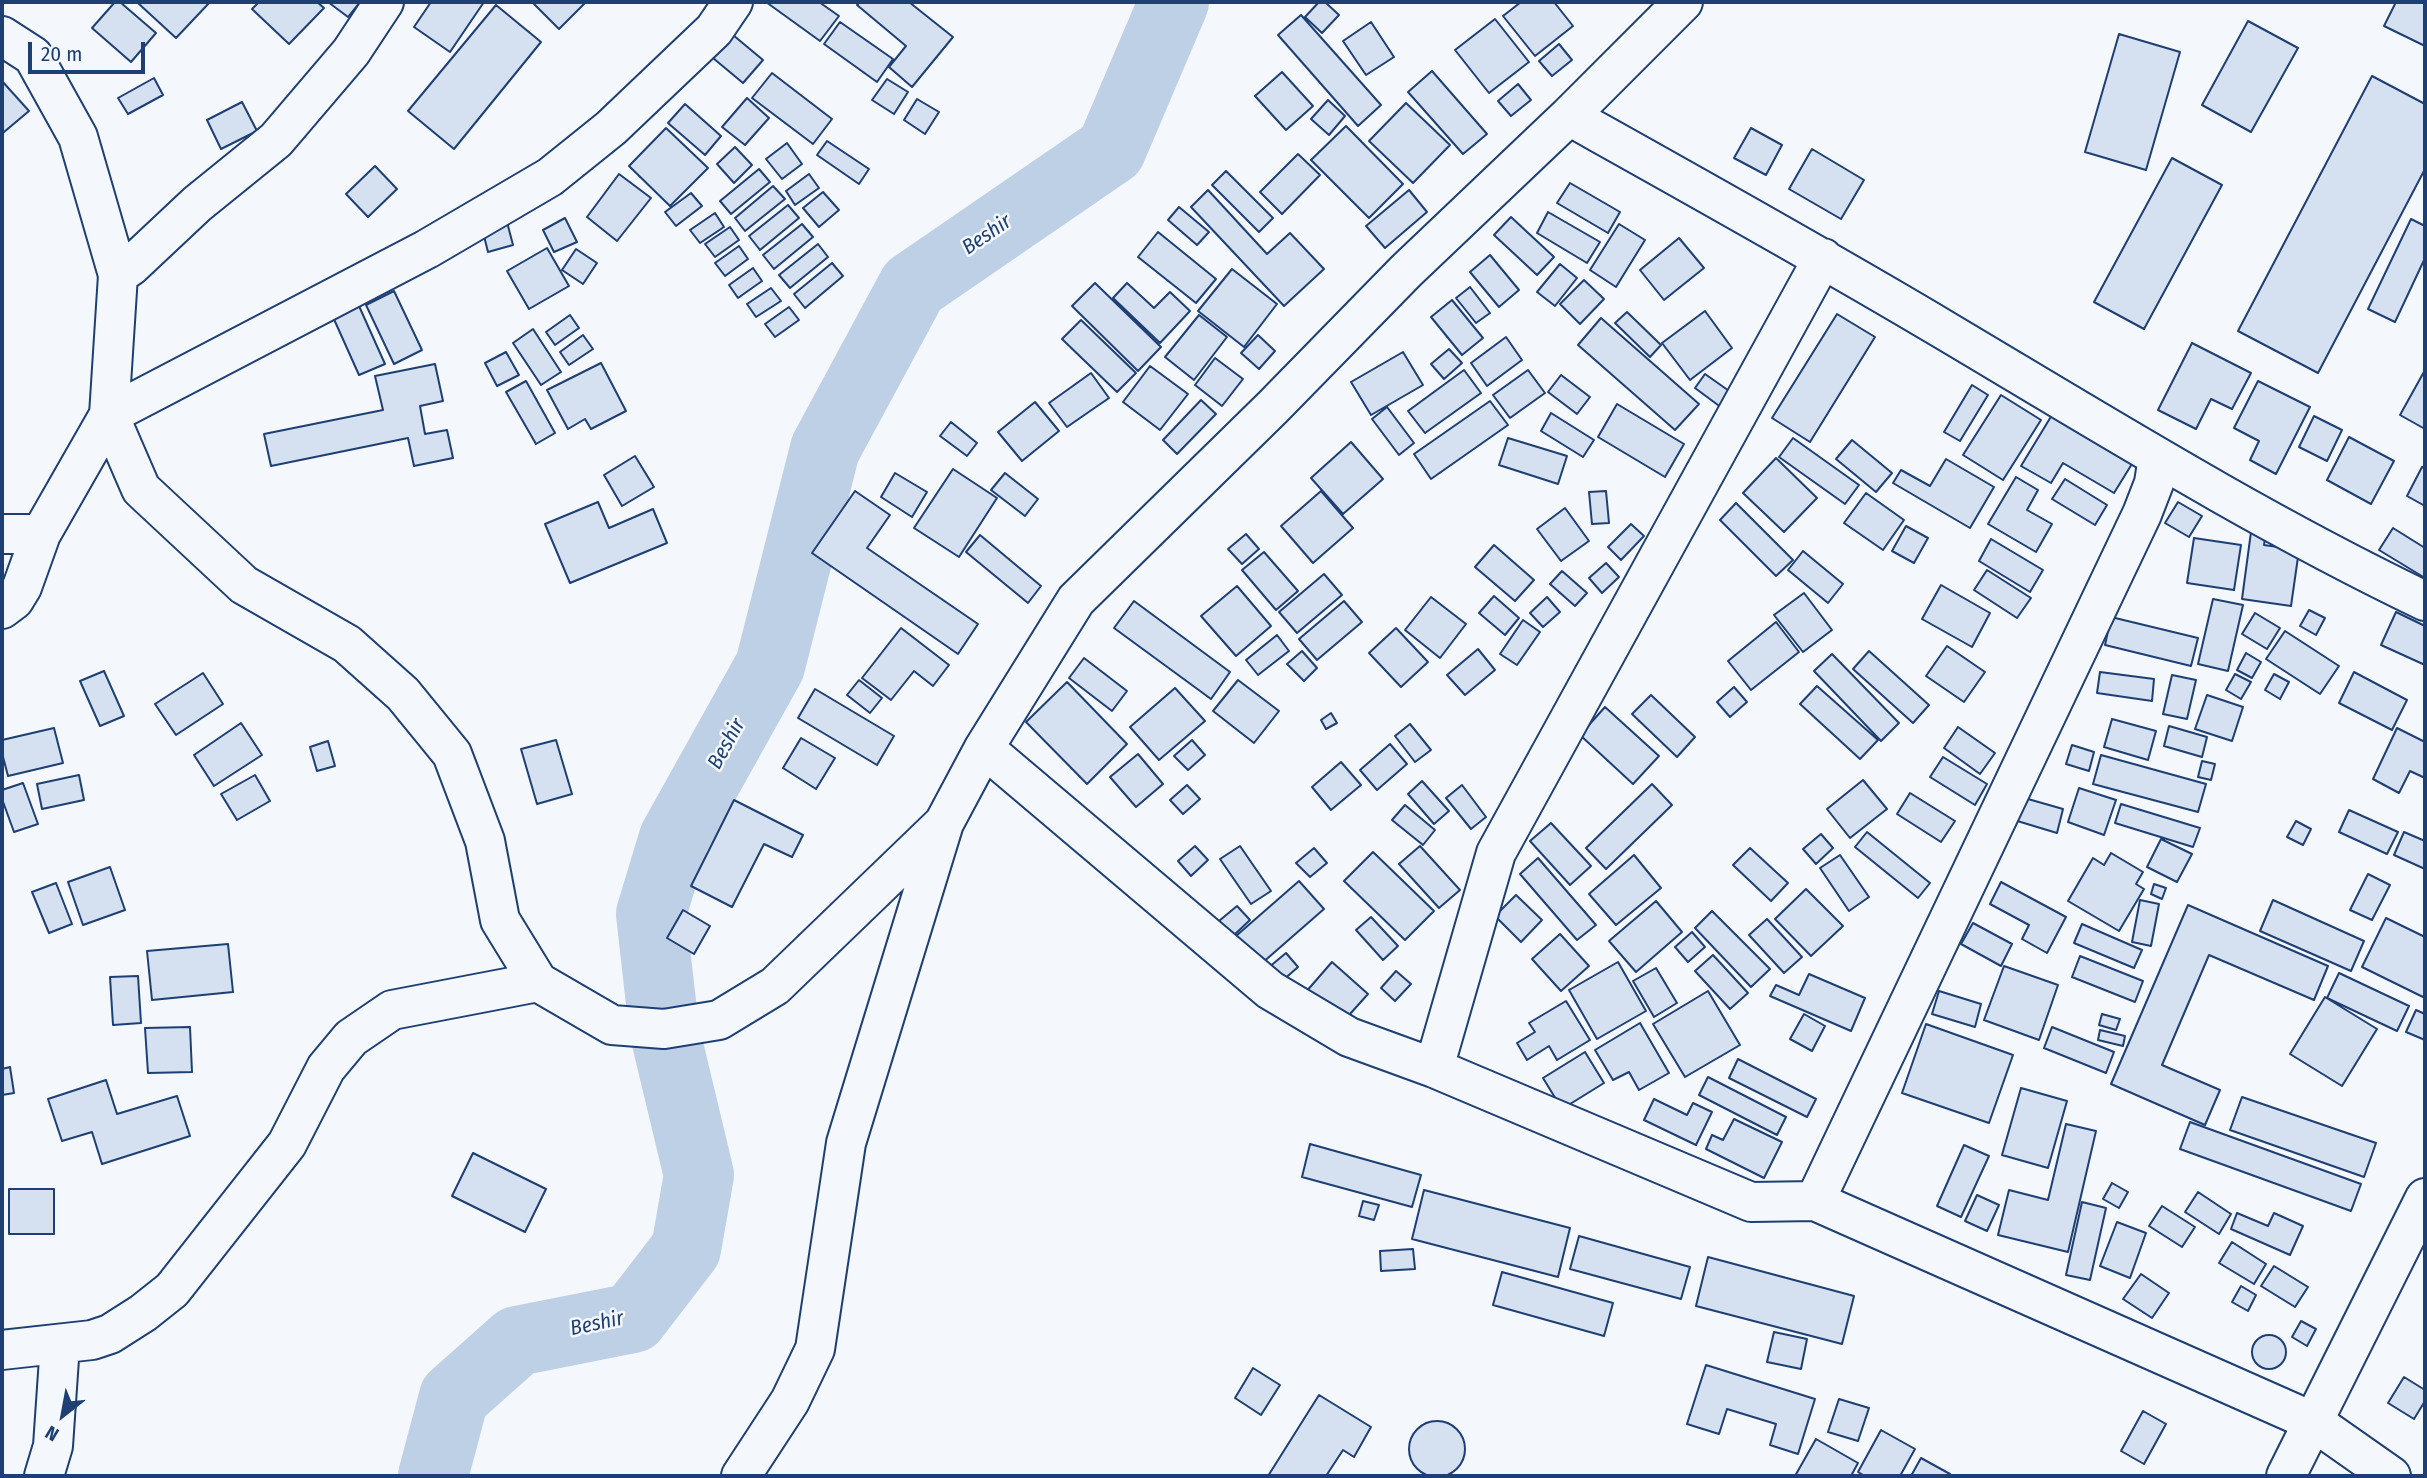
<!DOCTYPE html>
<style>
body{margin:0}
#map{position:relative;width:2427px;height:1478px;overflow:hidden;background:#f4f7fb;font-family:"Fira Sans Condensed",sans-serif}
canvas{display:block}
.frame{position:absolute;inset:0;border:4px solid #1d3f73;pointer-events:none}
.north{position:absolute;left:28px;top:1380px;width:70px;height:70px;-webkit-text-stroke:5px #f4f7fb;paint-order:stroke;rotate:211deg;font-size:19px;font-weight:700;line-height:28px;text-align:center;color:#1d3f73}
.north::after{content:'';display:block;margin:auto;width:24px;height:32px;background:#1d3f73;clip-path:polygon(50% 0,100% 100%,50% 72%,0 100%)}
.scale{position:absolute;left:28px;top:42px;width:117px;height:32px;box-sizing:border-box;border:4px solid #1d3f73;border-top:0;padding-left:9px;font-size:21px;line-height:24px;white-space:nowrap;color:#1d3f73;-webkit-text-stroke:5px #f4f7fb;paint-order:stroke}
</style>
<div id="map">
<canvas width="2427" height="1478"></canvas>
<div class="frame"></div>
<div class="north">N</div>
<div class="scale">20 m</div>
</div>
<script>
const g = document.querySelector('canvas').getContext('2d');
g.lineJoin = 'round';
function stroke(path, color, width, dash) {
  g.strokeStyle = color;
  g.lineWidth = width;
  g.lineCap = dash ? 'butt' : 'round';
  g.setLineDash(dash || []);
  g.stroke(path);
}
function paint(path, color) {
  g.fillStyle = color;
  g.fill(path, 'evenodd');
}
function write(font, color, halo, rows, align = 'center') {
  g.font = font + ' "Fira Sans Condensed",sans-serif';
  g.lineWidth = 5;
  g.setLineDash([]);
  g.textBaseline = 'middle';
  g.strokeStyle = halo;
  g.fillStyle = color;
  for (const [text, x, y, turn = 0] of rows) {
    g.save();
    g.translate(x, y);
    g.rotate((+turn || 0) * Math.PI / 180);
    g.textAlign = isNaN(turn) ? turn : align;
    if (halo) g.strokeText(text, 0, 0);
    g.fillText(text, 0, 0);
    g.restore();
  }
}
stroke(new Path2D(`
 M433,1476L454,1397L517,1341L633,1318L686,1249L699,1175L664,1029L651,914L674,838L770,666L825,449L913,286L1111,150L1174,2`), '#bed0e5', 70);
const building = new Path2D(`
 M115,2H120L156,33L131,62L92,28Z
 M141,2H210L176,38L139,4Z
 M259,2H317L324,8L289,44L252,9Z
 M328,2H360L348,17Z
 M431,2H484L450,52L414,27Z
 M532,2H586L559,29Z
 M766,2H819L839,16L820,41Z
 M860,2H909L953,37L912,87L889,67L906,46L857,5Z
 M1319,2H1325L1339,15L1322,33L1305,17Z
 M1521,2H1554L1573,26L1535,56L1503,16Z
 M2396,2H2425V46L2384,26Z
 M496,5L541,42L454,149L408,111Z
 M1301,15L1381,105L1358,126L1278,35Z
 M1495,19L1529,62L1489,93L1455,50Z
 M2248,21L2298,48L2251,132L2202,105Z
 M840,22L893,59L877,82L824,44Z
 M1371,22L1394,57L1366,75L1343,41Z
 M2119,34L2180,52L2146,170L2085,152Z
 M733,35L763,60L743,83L713,58Z
 M1559,44L1572,60L1552,76L1539,61Z
 M1432,71L1487,134L1463,154L1408,92Z
 M1282,72L1313,106L1286,130L1255,96Z
 M772,73L832,119L813,144L752,98Z
 M2372,76L2425,104V169L2318,373L2238,331Z
 M154,78L163,95L128,114L118,98Z
 M887,79L908,92L894,114L872,100Z
 M2,81L29,111L4,132L2,130Z
 M1518,84L1531,100L1511,116L1498,101Z
 M747,98L769,118L745,145L722,127Z
 M917,99L939,112L925,134L904,120Z
 M1328,100L1345,116L1329,135L1311,119Z
 M242,102L257,131L221,149L207,120Z
 M1406,103L1450,145L1413,183L1369,141Z
 M685,104L721,136L705,155L668,123Z
 M1346,126L1403,184L1369,218L1311,160Z
 M666,128L708,168L670,206L629,166Z
 M1751,128L1782,145L1766,175L1734,158Z
 M827,141L869,169L859,184L817,155Z
 M787,143L802,164L782,179L766,159Z
 M735,147L752,165L734,183L717,164Z
 M1812,149L1864,180L1841,219L1789,189Z
 M1298,154L1320,175L1282,214L1260,192Z
 M2172,158L2222,185L2144,329L2094,302Z
 M375,166L397,189L368,217L346,194Z
 M759,169L770,182L731,214L720,201Z
 M1226,171L1273,218L1259,232L1212,185Z
 M619,174L651,198L617,241L587,217Z
 M809,174L819,188L795,205L786,191Z
 M1570,183L1620,212L1608,233L1557,203Z
 M773,186L785,199L745,231L735,218Z
 M1208,190L1267,254L1290,233L1324,269L1284,306L1191,207Z
 M1409,190L1427,212L1385,248L1366,226Z
 M823,192L839,210L819,227L803,208Z
 M691,193L702,206L676,226L665,212Z
 M788,205L799,218L760,250L749,236Z
 M1179,207L1209,232L1197,245L1168,220Z
 M1548,212L1600,242L1587,263L1537,233Z
 M715,213L724,227L700,243L690,230Z
 M1511,217L1554,257L1537,275L1494,235Z
 M565,218L577,242L554,252L543,230Z
 M2411,219L2425,226V258L2395,322L2368,309Z
 M507,222L513,245L488,252L482,228Z
 M802,224L813,237L774,269L763,255Z
 M1619,224L1645,240L1616,287L1590,270Z
 M730,227L739,240L715,257L705,244Z
 M1158,232L1216,279L1196,303L1138,257Z
 M1679,238L1704,268L1664,300L1640,270Z
 M818,244L828,257L790,288L779,275Z
 M739,246L748,259L725,276L715,263Z
 M547,248L569,286L529,309L507,271Z
 M576,249L597,263L583,284L562,270Z
 M1490,255L1519,290L1499,307L1470,272Z
 M832,263L843,276L805,308L794,294Z
 M1560,264L1577,278L1555,306L1537,292Z
 M753,268L762,281L738,298L729,285Z
 M1232,269L1277,304L1244,347L1198,311Z
 M1584,280L1604,299L1580,324L1560,304Z
 M1095,283L1161,347L1138,371L1072,306Z
 M1127,283L1154,308L1170,292L1190,311L1160,343L1113,298Z
 M1470,287L1490,313L1476,323L1456,298Z
 M771,288L781,301L756,317L747,304Z
 M394,291L422,350L394,364L366,305Z
 M1452,300L1483,338L1462,355L1431,317Z
 M359,306L385,364L359,375L333,317Z
 M789,307L799,320L775,337L765,324Z
 M1705,311L1732,348L1690,380L1662,343Z
 M1627,312L1661,345L1650,357L1615,323Z
 M1837,314L1875,337L1810,442L1772,418Z
 M570,315L579,328L555,345L546,332Z
 M1199,315L1227,337L1194,380L1165,357Z
 M1601,318L1699,404L1675,430L1578,345Z
 M1081,320L1136,373L1117,392L1062,339Z
 M533,329L561,372L541,385L513,343Z
 M583,335L593,349L569,365L560,352Z
 M1258,335L1275,351L1259,369L1241,353Z
 M1506,337L1522,360L1487,386L1471,363Z
 M2192,343L2251,373L2232,409L2211,399L2196,429L2158,410Z
 M1449,349L1462,363L1444,379L1431,364Z
 M506,352L519,375L497,386L485,363Z
 M1403,352L1423,385L1371,415L1351,382Z
 M1215,358L1243,379L1222,406L1195,385Z
 M601,363L626,411L591,429L585,419L568,429L547,390Z
 M435,364L443,401L420,406L425,434L447,430L453,458L414,466L408,438L271,466L264,434L383,410L375,376Z
 M1150,366L1188,394L1160,430L1123,402Z
 M1464,370L1481,393L1425,433L1408,411Z
 M1528,370L1545,393L1510,418L1493,395Z
 M2425,370V429L2400,415Z
 M1091,373L1109,398L1067,427L1049,403Z
 M1705,374L1732,393L1722,408L1695,388Z
 M1561,375L1590,397L1577,414L1548,392Z
 M526,381L555,433L536,444L506,392Z
 M2258,381L2310,407L2276,474L2250,460L2259,441L2234,428Z
 M1972,385L1988,395L1960,441L1944,432Z
 M2001,395L2041,420L2003,480L1963,455Z
 M1201,400L1216,414L1177,454L1163,440Z
 M1490,401L1508,425L1431,479L1414,454Z
 M1035,402L1059,431L1022,461L998,432Z
 M1617,404L1684,444L1665,477L1598,437Z
 M1387,407L1414,443L1399,455L1372,419Z
 M2055,410L2135,459L2114,493L2063,463L2051,483L2021,466Z
 M1551,413L1594,440L1583,457L1541,431Z
 M2314,416L2342,430L2327,461L2299,447Z
 M951,422L977,443L967,456L940,436Z
 M2349,437L2394,461L2371,504L2327,480Z
 M1508,438L1567,456L1558,484L1499,465Z
 M1793,438L1859,485L1845,504L1779,457Z
 M1852,440L1892,473L1876,492L1836,459Z
 M1351,442L1383,479L1343,514L1311,478Z
 M635,456L654,487L622,506L604,475Z
 M1776,458L1817,498L1784,532L1743,493Z
 M1946,459L1994,487L1970,528L1893,483L1901,470L1930,486Z
 M2422,467L2425,468V506L2407,496Z
 M953,469L997,498L959,557L914,528Z
 M895,473L927,492L912,517L881,497Z
 M1005,473L1038,499L1025,516L991,490Z
 M2016,477L2038,490L2027,510L2052,524L2036,552L1988,524Z
 M2065,479L2107,505L2095,525L2052,499Z
 M855,491L890,515L867,548L978,624L958,654L812,553Z
 M1321,491L1353,528L1313,563L1281,526Z
 M1606,491L1609,523L1592,524L1589,492Z
 M1866,493L1904,520L1883,550L1844,523Z
 M598,502L609,528L653,509L667,543L570,583L545,524Z
 M2178,502L2202,516L2189,537L2165,523Z
 M1736,503L1793,560L1776,576L1720,520Z
 M1565,508L1589,541L1561,561L1537,529Z
 M1631,524L1644,536L1621,560L1608,547Z
 M1906,526L1928,538L1914,563L1892,551Z
 M2393,528L2425,548V578L2379,550Z
 M2251,532L2266,533L2264,545L2299,550L2291,606L2242,599Z
 M1246,534L1259,549L1242,564L1228,549Z
 M980,535L1041,586L1028,603L966,552Z
 M2194,538L2241,545L2234,590L2187,583Z
 M1991,539L2043,570L2030,592L1979,561Z
 M1494,545L1534,580L1515,601L1475,567Z
 M1803,551L1843,584L1828,603L1788,570Z
 M1264,552L1298,591L1276,610L1242,570Z
 M1606,563L1619,577L1602,593L1589,578Z
 M1987,570L2031,598L2017,618L1974,590Z
 M1562,571L1587,593L1575,606L1550,584Z
 M1324,574L1342,595L1297,633L1279,612Z
 M1941,585L1990,613L1972,647L1922,619Z
 M1237,586L1271,626L1236,656L1201,616Z
 M1804,593L1832,630L1803,652L1774,615Z
 M1494,596L1519,618L1505,635L1479,613Z
 M1431,597L1466,624L1440,658L1405,630Z
 M1547,597L1560,612L1543,627L1530,613Z
 M2213,599L2243,605L2228,671L2198,664Z
 M1134,601L1230,672L1211,699L1114,628Z
 M1344,601L1362,622L1317,660L1299,639Z
 M2309,610L2325,618L2316,635L2300,626Z
 M2396,612L2425,626V665L2381,645Z
 M2255,613L2280,628L2267,649L2242,634Z
 M2111,617L2198,638L2191,666L2105,645Z
 M1523,620L1540,632L1517,665L1500,654Z
 M1776,622L1799,652L1751,690L1728,661Z
 M901,628L949,665L933,686L914,671L891,700L862,678Z
 M1396,628L1428,662L1401,687L1369,653Z
 M2285,631L2339,666L2320,694L2266,659Z
 M1277,635L1289,651L1258,675L1246,660Z
 M1947,646L1985,672L1964,702L1926,676Z
 M1478,649L1495,670L1465,695L1447,675Z
 M1302,651L1317,668L1304,681L1287,664Z
 M1869,651L1929,705L1913,723L1853,669Z
 M2246,653L2261,662L2252,678L2237,670Z
 M1832,654L1899,723L1881,741L1814,671Z
 M1084,658L1127,691L1112,711L1069,678Z
 M104,671L124,716L100,726L80,681Z
 M2100,672L2154,679L2152,701L2097,693Z
 M2354,672L2407,700L2392,730L2339,703Z
 M203,673L223,704L176,735L155,704Z
 M2235,674L2251,682L2241,699L2226,690Z
 M2274,674L2289,682L2280,699L2265,690Z
 M2172,675L2196,680L2187,719L2163,714Z
 M859,680L882,698L870,713L847,695Z
 M1238,680L1279,711L1254,743L1213,711Z
 M1067,682L1127,744L1087,784L1026,722Z
 M1817,686L1878,740L1860,759L1800,704Z
 M1734,687L1747,702L1730,717L1717,702Z
 M1175,688L1205,721L1159,760L1130,727Z
 M815,689L894,736L877,765L798,718Z
 M1651,695L1695,737L1677,757L1632,714Z
 M2207,695L2243,707L2232,741L2195,729Z
 M1605,707L1659,756L1633,784L1580,735Z
 M1331,713L1337,723L1326,729L1321,720Z
 M2112,719L2156,731L2148,760L2104,747Z
 M241,723L262,755L214,786L194,755Z
 M1410,724L1431,750L1415,762L1395,736Z
 M2169,726L2207,737L2202,757L2164,746Z
 M1958,727L1995,753L1980,774L1944,748Z
 M54,728L63,763L8,776L2,753V740Z
 M2397,728L2425,742V778L2410,771L2399,793L2373,779Z
 M801,738L835,758L816,789L783,768Z
 M556,740L572,794L537,804L521,749Z
 M1192,740L1205,755L1188,770L1174,756Z
 M328,741L335,766L317,771L310,747Z
 M1390,744L1407,764L1377,790L1360,770Z
 M2072,745L2094,752L2089,771L2066,764Z
 M1138,754L1163,784L1136,807L1110,777Z
 M2101,755L2206,784L2198,812L2093,784Z
 M1943,757L1987,784L1975,805L1930,777Z
 M2202,761L2215,764L2211,780L2198,777Z
 M1341,762L1361,785L1331,810L1312,787Z
 M79,775L84,800L42,809L37,784Z
 M255,775L270,801L237,820L221,794Z
 M1863,780L1887,809L1850,838L1827,809Z
 M1422,781L1449,811L1434,824L1408,794Z
 M23,783L38,824L14,832L2,799V790Z
 M1652,784L1672,805L1606,869L1586,848Z
 M1187,785L1200,799L1183,814L1170,800Z
 M1462,785L1486,817L1471,829L1446,798Z
 M2079,788L2116,800L2104,835L2068,822Z
 M1910,793L1955,821L1941,842L1897,814Z
 M2021,797L2063,809L2057,833L2014,820Z
 M734,800L803,835L792,857L764,844L732,907L691,886Z
 M2121,804L2200,828L2193,847L2115,823Z
 M1405,805L1435,830L1423,845L1392,820Z
 M2349,810L2398,832L2387,854L2339,832Z
 M2296,821L2311,829L2303,845L2287,837Z
 M1551,823L1591,866L1570,885L1530,841Z
 M1867,832L1930,883L1918,898L1855,847Z
 M2404,832L2425,841V869L2394,855Z
 M1821,834L1833,848L1816,864L1803,849Z
 M2161,839L2192,854L2177,882L2147,867Z
 M1195,846L1208,860L1191,876L1178,861Z
 M1240,846L1271,891L1251,904L1220,859Z
 M1420,846L1460,890L1439,908L1399,864Z
 M1314,848L1327,863L1310,877L1296,863Z
 M1750,848L1788,883L1771,901L1733,865Z
 M1373,852L1434,911L1405,940L1344,881Z
 M2111,853L2143,872L2136,884L2144,889L2119,931L2068,901L2093,858L2104,865Z
 M1634,855L1661,888L1616,925L1589,894Z
 M1840,855L1869,897L1849,911L1820,868Z
 M1538,858L1596,925L1577,940L1520,874Z
 M110,867L125,910L83,925L68,882Z
 M2368,874L2390,885L2372,920L2350,910Z
 M1299,881L1324,909L1261,964L1236,936Z
 M2001,882L2066,917L2047,953L2022,939L2029,925L1990,904Z
 M56,883L72,924L49,933L32,892Z
 M2154,884L2166,888L2162,899L2151,894Z
 M1806,889L1843,926L1811,956L1775,919Z
 M1516,895L1542,920L1521,942L1495,916Z
 M2140,900L2159,904L2151,946L2132,942Z
 M2273,900L2364,941L2351,971L2260,931Z
 M1656,901L1682,932L1636,972L1609,941Z
 M2188,905L2328,966L2314,1000L2209,955L2162,1065L2220,1090L2205,1125L2111,1084Z
 M1237,906L1250,920L1233,936L1219,921Z
 M683,910L710,926L694,954L667,938Z
 M1712,911L1770,969L1751,987L1695,928Z
 M1371,917L1398,946L1383,960L1356,930Z
 M2386,918L2425,937V993L2423,997L2362,967Z
 M1767,919L1802,957L1784,973L1749,935Z
 M1973,923L2012,944L2001,966L1961,944Z
 M2082,924L2142,950L2134,968L2074,943Z
 M1692,932L1705,947L1688,962L1675,947Z
 M1560,934L1589,966L1561,991L1532,959Z
 M228,944L233,992L152,1000L147,951Z
 M1286,953L1298,967L1281,982L1268,968Z
 M1713,955L1748,993L1730,1009L1695,971Z
 M2080,956L2143,981L2135,1002L2072,977Z
 M1332,962L1368,994L1341,1024L1305,993Z
 M1618,962L1646,1011L1597,1039L1569,990Z
 M2004,966L2058,985L2039,1040L1984,1020Z
 M1656,968L1677,1003L1654,1017L1633,981Z
 M1396,971L1411,984L1395,1001L1381,988Z
 M2339,973L2409,1006L2397,1031L2327,998Z
 M1809,974L1865,998L1851,1031L1770,996L1776,985L1799,995Z
 M138,976L141,1023L113,1025L110,977Z
 M1708,991L1740,1045L1685,1077L1653,1024Z
 M1939,991L1981,1004L1975,1027L1932,1014Z
 M2325,997L2377,1029L2342,1086L2290,1054Z
 M1566,1001L1590,1040L1557,1060L1549,1046L1527,1060L1517,1043L1535,1032L1529,1023Z
 M2416,1010L2425,1014V1040L2406,1032Z
 M1804,1014L1825,1026L1812,1051L1790,1039Z
 M2102,1014L2120,1019L2116,1030L2099,1025Z
 M1640,1023L1669,1073L1639,1090L1629,1072L1613,1080L1595,1050Z
 M1926,1024L2013,1055L1989,1123L1902,1093Z
 M190,1027L192,1072L148,1073L145,1028Z
 M2052,1027L2114,1052L2106,1073L2044,1048Z
 M2100,1030L2125,1036L2123,1046L2098,1040Z
 M1585,1052L1604,1083L1562,1109L1543,1078Z
 M1738,1059L1816,1099L1807,1117L1729,1078Z
 M10,1067L14,1093L2,1095V1069Z
 M1708,1077L1786,1117L1777,1135L1699,1095Z
 M106,1080L117,1114L177,1096L190,1136L102,1164L92,1132L62,1141L48,1099Z
 M2021,1088L2067,1101L2048,1168L2002,1155Z
 M2242,1097L2376,1143L2364,1177L2230,1130Z
 M1654,1099L1687,1115L1693,1103L1712,1112L1696,1145L1644,1120Z
 M1734,1119L1782,1142L1764,1178L1706,1149L1712,1135L1723,1140Z
 M2190,1122L2361,1184L2351,1211L2180,1149Z
 M2066,1124L2096,1131L2068,1252L1998,1235L2009,1190L2048,1200Z
 M1310,1144L1421,1175L1412,1207L1302,1177Z
 M1964,1145L1989,1156L1961,1217L1937,1206Z
 M473,1153L546,1189L525,1232L452,1196Z
 M2112,1183L2128,1192L2119,1208L2103,1199Z
 M9,1189H54V1234H9Z
 M1424,1190L1570,1228L1558,1277L1412,1239Z
 M2198,1192L2231,1214L2219,1234L2185,1212Z
 M1977,1195L1999,1205L1987,1231L1965,1221Z
 M1363,1201L1379,1205L1374,1220L1359,1216Z
 M2082,1202L2106,1208L2090,1280L2066,1275Z
 M2162,1206L2195,1227L2182,1247L2149,1226Z
 M2237,1213L2268,1226L2274,1213L2303,1226L2290,1255L2231,1229Z
 M2117,1222L2146,1233L2130,1278L2100,1266Z
 M1579,1236L1690,1267L1681,1299L1570,1269Z
 M2232,1242L2266,1264L2254,1284L2219,1263Z
 M1413,1249L1415,1269L1381,1271L1380,1251Z
 M1708,1257L1854,1296L1842,1344L1696,1306Z
 M2274,1266L2308,1287L2295,1307L2261,1286Z
 M1502,1272L1613,1303L1604,1336L1493,1305Z
 M2141,1274L2169,1293L2152,1318L2123,1299Z
 M2241,1286L2256,1295L2248,1311L2232,1302Z
 M2301,1321L2316,1329L2307,1346L2292,1337Z
 M1774,1332L1807,1339L1801,1369L1767,1362Z
 M2252 1352a17 17 0 1 1 34 0a17 17 0 1 1-34 0Z
 M1706,1365L1815,1399L1798,1454L1770,1445L1776,1424L1727,1409L1719,1434L1687,1424Z
 M1253,1368L1280,1385L1261,1415L1235,1398Z
 M2404,1377L2425,1390V1401L2414,1419L2388,1403Z
 M1319,1395L1371,1427L1354,1457L1343,1450L1326,1476H1268Z
 M1839,1399L1869,1408L1858,1441L1828,1432Z
 M2143,1411L2166,1424L2144,1464L2121,1451Z
 M1409 1449a28 28 0 1 1 56 0a28 28 0 1 1-56 0Z
 M1881,1430L1915,1449L1900,1476H1865L1858,1472Z
 M1816,1439L1858,1463L1851,1476H1795Z
 M1921,1458L1950,1474L1948,1476H1911Z`);
paint(building, '#d5e0f0');
stroke(building, '#1d3f73', 2);
const minor = new Path2D(`
 M2,36L33,56L78,137L118,275L109,415L41,534L22,587L14,600L2,609
 M1569,116C1696,187 1822,257 1946,331C2104,425 2260,522 2425,601
 M118,275L131,266L197,204L276,140L351,52L384,2
 M109,415L141,489L244,585L347,644L403,694L452,754L485,841L500,920L538,982L612,1025L664,1029L719,1020L775,986L942,825
 M109,415L427,249L550,177L611,128L714,30L733,2
 M2,534H41
 M984,748L1270,990L1349,1037L1434,1068L1751,1202L1815,1201L2314,1422L2391,1476
 M1434,1068L1496,853L1823,258
 M1815,1201L2142,514L2154,483L2158,457
 M2,1350L92,1340L110,1334L143,1313L172,1290L287,1144L326,1068L351,1038L392,1010L538,982
 M44,1476L53,1446L60,1344
 M741,1476L790,1401L815,1349L846,1143L944,823L984,748L1076,600L1273,407L1406,271L1569,116L1683,2`);
const major = new Path2D(`
 M2286,1476L2425,1198`);
stroke(minor, '#1d3f73', 42);
stroke(major, '#1d3f73', 42);
stroke(minor, '#f4f7fb', 38);
stroke(major, '#f4f7fb', 38);
write('italic 21px', '#1d3f73', '#f4f7fb', [
 ["Beshir",987,235,-34],
 ["Beshir",727,744,-61],
 ["Beshir",597,1324,-12]
]);
</script>
